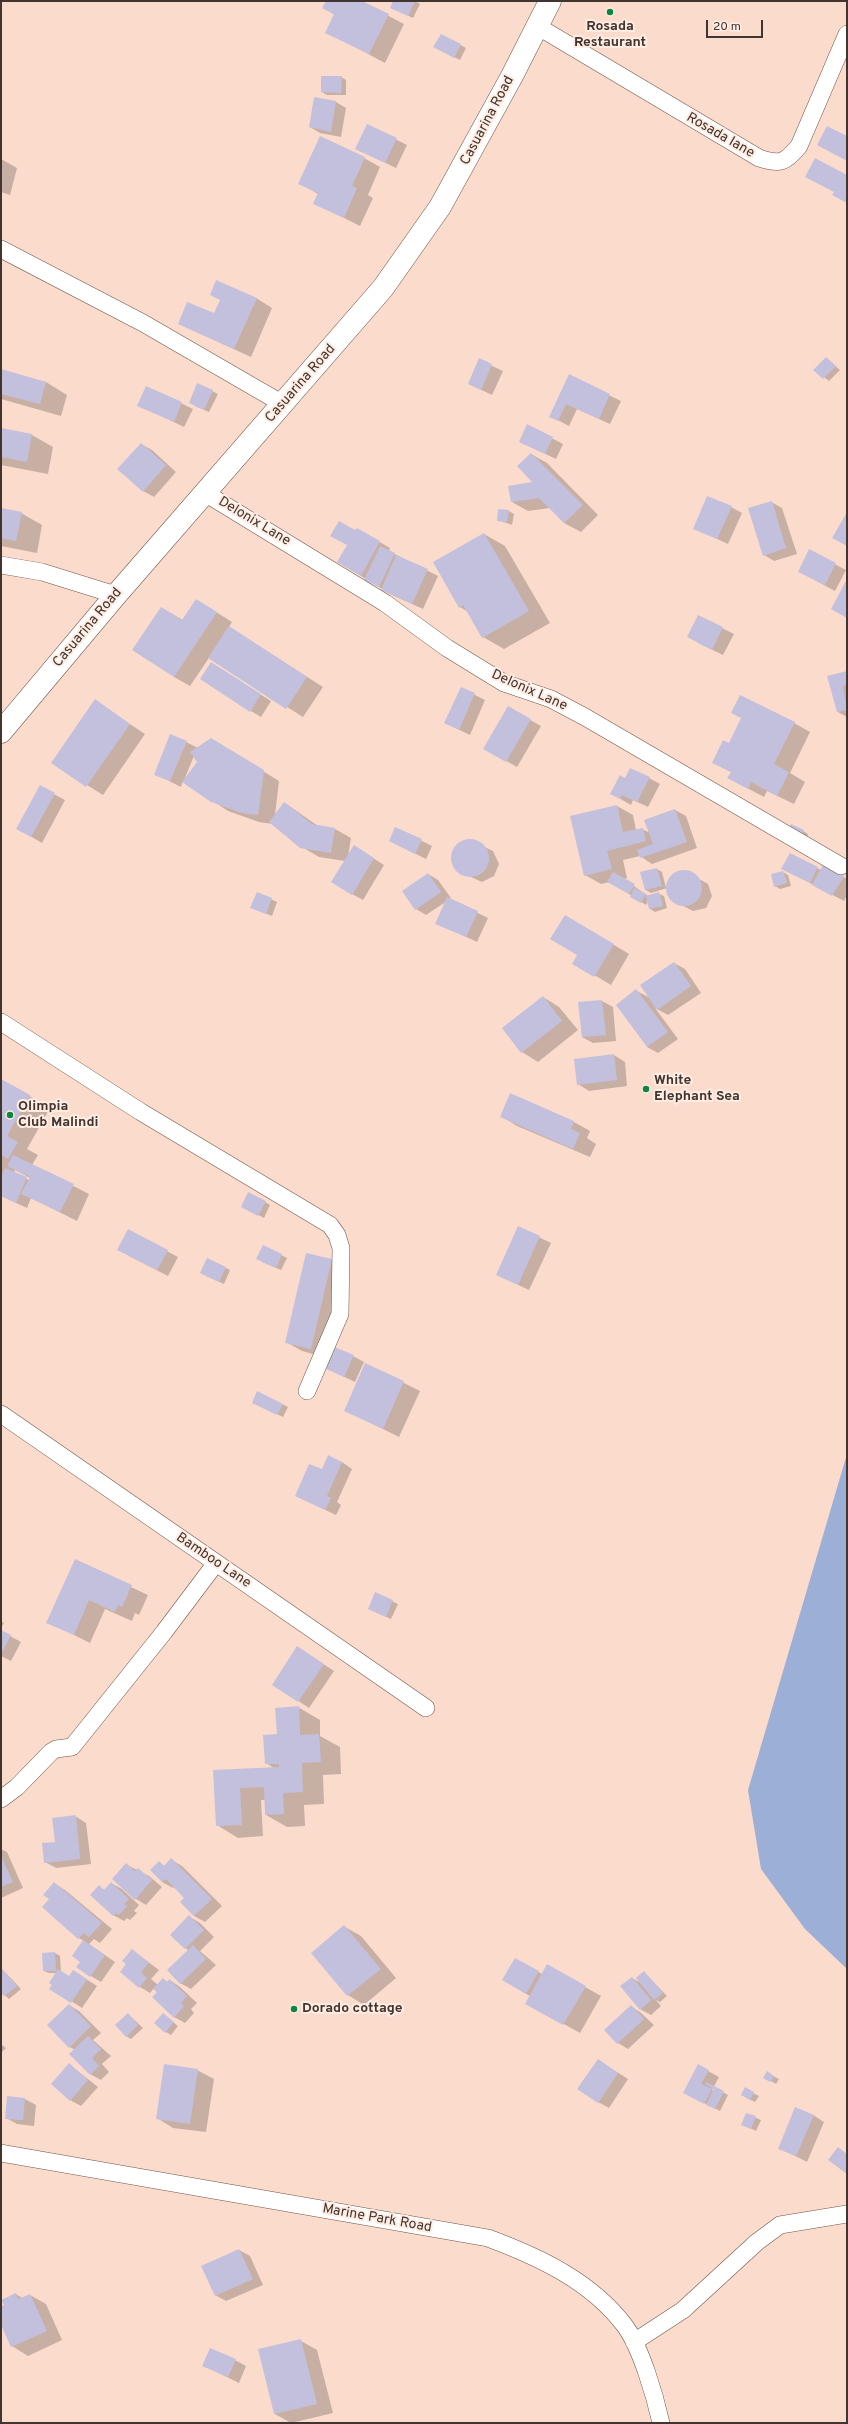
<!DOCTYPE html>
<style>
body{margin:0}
#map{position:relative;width:848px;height:2424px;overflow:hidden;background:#fbdbcc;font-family:Overpass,sans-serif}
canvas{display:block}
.frame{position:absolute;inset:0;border:2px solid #42352f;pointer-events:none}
.scale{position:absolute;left:706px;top:20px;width:57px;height:18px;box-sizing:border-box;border:2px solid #42352f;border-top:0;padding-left:5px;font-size:12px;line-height:14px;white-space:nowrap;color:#42352f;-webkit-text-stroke:3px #ffece2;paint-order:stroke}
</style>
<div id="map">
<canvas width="848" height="2424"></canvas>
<div class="frame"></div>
<div class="scale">20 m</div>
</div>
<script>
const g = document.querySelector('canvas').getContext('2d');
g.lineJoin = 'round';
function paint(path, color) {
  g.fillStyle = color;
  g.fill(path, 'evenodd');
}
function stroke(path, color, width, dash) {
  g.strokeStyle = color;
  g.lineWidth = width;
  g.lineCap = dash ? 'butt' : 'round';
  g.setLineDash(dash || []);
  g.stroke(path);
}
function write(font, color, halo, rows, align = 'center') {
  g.font = font + ' Overpass,sans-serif';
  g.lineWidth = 4;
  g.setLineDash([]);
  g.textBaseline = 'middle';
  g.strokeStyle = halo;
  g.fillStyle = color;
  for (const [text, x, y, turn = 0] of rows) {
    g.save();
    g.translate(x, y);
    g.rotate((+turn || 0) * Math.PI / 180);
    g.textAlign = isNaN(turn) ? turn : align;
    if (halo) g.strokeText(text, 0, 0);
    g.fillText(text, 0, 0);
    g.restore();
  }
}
paint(new Path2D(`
 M847,1454V1969L805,1929L761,1869L748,1790Z`), '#9cafd7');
paint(new Path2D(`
 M327,1H360L404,24L385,63L327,32L335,15L323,8Z
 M394,1H415L420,4L413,18L396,10Z
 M441,35L466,48L460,60L440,50Z
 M341,77L346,80V95H327L322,92Z
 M336,102L346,108L341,137L320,133L310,127Z
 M367,125L407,145L396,168L367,154Z
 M364,158L380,167L368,195L373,198L360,226L314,203L318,194L299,183Z
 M1,159L17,168L10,195L1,192Z
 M256,298L272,308L251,357L179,324L214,315Z
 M826,358L840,370L829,381L815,370Z
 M479,360L503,371L492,395L469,384Z
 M1,370L46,382L67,395L61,416L1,399Z
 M569,376L621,401L610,424L577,409L569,426L550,416Z
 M198,384L218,394L209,412L195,406Z
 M147,387L193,409L184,427L139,405Z
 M528,426L563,444L556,459L520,442Z
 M1,429L32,435L53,447L48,474L1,465Z
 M141,444L152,450L176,472L154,497L143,491Z
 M531,454L547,463L598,515L581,532L564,523L550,508L528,511L512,502L535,483Z
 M771,502L782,508L797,554L774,561L764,555Z
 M731,507L742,513L728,544L694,528Z
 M1,509L21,513L42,525L37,553L1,546Z
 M509,511L514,514L512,525L498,520Z
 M357,529L390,548L389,551L438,576L423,609L392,595L338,562Z
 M484,534L505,546L550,623L504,649L483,637L468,612L460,607Z
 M809,551L846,570L835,591L809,577Z
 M197,600L232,622L229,627L323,687L303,717L209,658L190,686L174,677L162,608L183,620Z
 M698,616L734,634L723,655L698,643Z
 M222,670L271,701L261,717L251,711Z
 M847,672V717L838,712L828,677Z
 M461,688L485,700L470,735L445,723Z
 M95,701L145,734L103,795L52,763Z
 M509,708L541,726L517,767L485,749Z
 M794,723L810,732L790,773L805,782L794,804L767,791L764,797L745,787L731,772L713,762L730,744Z
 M186,742L198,748L227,749L279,781L275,815L285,803L318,826L335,829L351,838L348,857L365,853L384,865L363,900L352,894L345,861L319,857L302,847L273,824L259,822L228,811L183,781L181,787L155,774ZM194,756L198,762L184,780Z
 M649,778L660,784L648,807L633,800L631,805L612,794Z
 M40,787L65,800L42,843L28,835Z
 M617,806L633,815L636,830L642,829L650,833L675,810L686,816L697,848L652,864L640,856L623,860L627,878L624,879L648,896L659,894L664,896L667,908L655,912L650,909L648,901L646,905L610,882L601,884L585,875Z
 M396,828L432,846L426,859L390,841Z
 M803,831L808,834L805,841L793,835Z
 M469,840L493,851L499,864L494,876L482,882L458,871L452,858L456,846Z
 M790,854L821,870L824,866L847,879V895L844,901L793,874Z
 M657,869L662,872L666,888L673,875L685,871L708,884L712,896L706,908L693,911L670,899L667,888L651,893L646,890L642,873Z
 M783,872L788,875L791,886L780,889L775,886Z
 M428,874L438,880L451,898L449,899L488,918L477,942L437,923L447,901L426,915L416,909Z
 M257,893L277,902L272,916L252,908Z
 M581,925L629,954L611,985L574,963L579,955Z
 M674,963L685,969L701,993L668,1015L655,1008L678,1039L658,1053L647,1047L637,991L650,998Z
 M543,997L559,1007L578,1030L538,1062L522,1052Z
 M602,1001L613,1007L616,1041L593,1043L582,1037L580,1003Z
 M614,1055L625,1062L627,1086L589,1091L578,1084Z
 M1,1080L50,1108L27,1149L38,1155L32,1165L89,1194L77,1221L31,1198L27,1208L1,1196ZM15,1170L30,1178L29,1180L14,1173Z
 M501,1116L574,1122L590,1131L587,1138L596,1144L590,1157L517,1126Z
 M265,1202L270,1205L264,1218L247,1209Z
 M518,1227L551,1243L529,1290L497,1275Z
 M128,1231L178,1257L168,1276L129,1256Z
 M263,1246L287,1258L281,1270L262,1262Z
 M307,1254L332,1260L348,1269L327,1358L302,1351L286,1342Z
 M226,1268L230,1270L224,1284L206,1276Z
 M353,1356L364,1362L355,1382L326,1368Z
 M366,1364L420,1391L399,1437L345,1410Z
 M258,1392L288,1407L283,1417L258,1405Z
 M342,1462L352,1469L337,1502L341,1505L336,1515L296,1496L322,1471Z
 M75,1561L148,1595L139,1615L135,1613L132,1621L105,1609L90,1643L48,1622Z
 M375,1593L398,1604L391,1619L369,1609Z
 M1,1621L4,1623L1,1628Z
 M1,1631L21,1642L11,1661L1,1656Z
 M308,1654L334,1671L309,1708L273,1684Z
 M298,1707L320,1720V1736L340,1747L341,1774L323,1775L324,1804L304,1805L305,1826L287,1827L266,1815L265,1800H261L263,1836L238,1838L217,1825L214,1771L274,1768L266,1763L278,1735Z
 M75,1816L86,1823L91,1864L56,1868L45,1862Z
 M1,1849L7,1852L23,1888L1,1898Z
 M172,1860L182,1866L222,1906L205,1922L194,1916L181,1902L186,1898L175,1886L173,1888L162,1882L159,1863L165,1866Z
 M127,1865L149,1876L162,1887L146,1905L136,1899Z
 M54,1883L65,1890L112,1929L100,1943L94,1939L89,1944L115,1962L101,1982L91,1976L81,1962L84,1941L79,1938L50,1899Z
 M111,1883L122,1889L139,1905L134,1911L137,1913L130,1920L127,1918L124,1921L113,1915L99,1887L105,1890Z
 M190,1917L200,1923L214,1937L200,1951L216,1965L191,1989L180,1983L189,1951L171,1935Z
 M345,1927L361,1936L396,1978L364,2005L348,1995Z
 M132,1950L159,1970L151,1979L158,1985L164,1980L168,1982L170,1980L180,1987L197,2003L191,2009L194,2013L185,2023L174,2017L154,1988L150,1993L140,1987L128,1964Z
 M55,1953L60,1956L61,1972L69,1977H83L97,1986L82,2008L51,1988L56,1973H49L44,1971Z
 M515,1959L542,1974L585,1987L601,1996L580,2033L542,2012L530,1996L503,1980Z
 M3,1970L21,1989L9,1999L1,1992Z
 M644,1972L667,1996L660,2002L656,2000L661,2006L651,2015L640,2009L632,1978L641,1983Z
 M69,2005L79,2011L101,2033L93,2040L111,2056L102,2064L109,2072L101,2080L90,2074L75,2050L70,2047Z
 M631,2006L641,2013L654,2025L628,2049L618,2043Z
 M128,2014L143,2028L131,2039L126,2036Z
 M163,2014L178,2026L171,2035L166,2032Z
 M1,2044L6,2048L1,2053Z
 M598,2060L628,2079L609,2108L598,2102Z
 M69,2064L98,2087L81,2106L70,2100Z
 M197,2070L214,2079L206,2132L173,2128L157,2118Z
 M708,2071L719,2077L712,2090L714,2091L715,2088L728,2095L720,2111L684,2093Z
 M767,2073L779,2079L776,2084L764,2077Z
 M745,2089L759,2096L755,2102L747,2098Z
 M8,2097L25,2099L36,2105L34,2126L17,2124L6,2118Z
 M747,2114L761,2120L756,2131L748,2127Z
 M813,2115L824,2122L807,2162L779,2148Z
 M239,2250L250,2256L263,2285L226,2301L215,2295Z
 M16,2294L22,2298L30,2295L46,2304L62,2340L28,2356L12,2346L1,2322V2308Z
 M301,2341L317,2350L333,2413L291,2423L275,2414Z
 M235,2360L246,2366L239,2383L204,2366Z`), '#0003');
paint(new Path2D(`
 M326,1H362L389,14L369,54L325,33L334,14L322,8Z
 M393,1H415L408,16L390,8Z
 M441,34L461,44L454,58L433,47Z
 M321,76H342L341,93L321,92Z
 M314,97L336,101L331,132L309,127Z
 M367,124L397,138L385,163L355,149Z
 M827,126L847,136V161L817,145Z
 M320,136L365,157L352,186L357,188L344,218L313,204L318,193L298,184Z
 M815,158L847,175V203L832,195L834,192L805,177Z
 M216,280L257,298L234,349L178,324L187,302L214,313L220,300L210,295Z
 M826,357L836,366L823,379L813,370Z
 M479,358L492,364L481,390L468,384Z
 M1,369L46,382L40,404L1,394Z
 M569,374L610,394L599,419L566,404L558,421L549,417Z
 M197,383L213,390L204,410L189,403Z
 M146,386L182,402L174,422L137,406Z
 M527,424L553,437L545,454L519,442Z
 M1,428L32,434L27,462L1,457Z
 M141,443L166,465L143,492L117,469Z
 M531,453L583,505L564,523L539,498L511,502L508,486L532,482L517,466Z
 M707,496L732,506L717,539L693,529Z
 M772,501L786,548L763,556L748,508Z
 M1,508L22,512L16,541L1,538Z
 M498,509L509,510L507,522L497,521Z
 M846,514L847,515V546L832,538Z
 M339,521L355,530L357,528L380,541L361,576L337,562L347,545L330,536Z
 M484,533L529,611L482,638L463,605L459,608L433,562Z
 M380,546L395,553L379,587L364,580Z
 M809,549L836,563L825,585L798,572Z
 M396,555L428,569L412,604L381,590Z
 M847,579V618L831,609Z
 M196,599L217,612L174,677L132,650L161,607L182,620Z
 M698,615L723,627L712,650L687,637Z
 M229,626L307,677L286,709L208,658Z
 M211,662L261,694L250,712L200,679Z
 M847,671V685L843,686L847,710L837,712L827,676Z
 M461,687L475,693L459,730L444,723Z
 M740,695L795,722L774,764L789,772L777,796L751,782L748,789L727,778L731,772L712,763L723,740L729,743L741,718L731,713Z
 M95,699L130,724L86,787L51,763Z
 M508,706L531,719L506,762L483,749Z
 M170,734L187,741L170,781L154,775Z
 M211,738L264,770L258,815L242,813L211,802L182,782L197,762L190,752Z
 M630,768L650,777L637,802L622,795L620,799L610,794L620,775L625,778Z
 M40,785L55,793L31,837L16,829Z
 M284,802L312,824L335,828L331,853L300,848L269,822Z
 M617,805L623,832L643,828L646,841L607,851L612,869L584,876L570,816Z
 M675,809L687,842L640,858L637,850L653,844L644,820Z
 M791,824L804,830L799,839L787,832Z
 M395,827L422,839L415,854L389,841Z
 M451 858a19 19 0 1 1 38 0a19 19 0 1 1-38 0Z
 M354,845L374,858L352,895L331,882Z
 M790,853L818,867L810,883L781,869Z
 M823,865L844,876L832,896L812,885Z
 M657,868L662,886L645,890L640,872Z
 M666 888a18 18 0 1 1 36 0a18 18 0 1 1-36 0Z
 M783,871L787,883L774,887L771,874Z
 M613,872L635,884L629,894L607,882Z
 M428,873L441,892L415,910L402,891Z
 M634,888L646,894L641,903L630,897Z
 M257,892L272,898L266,914L250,908Z
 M659,892L663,906L649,909L646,896Z
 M447,897L478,911L466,937L435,924Z
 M565,915L614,944L594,977L572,964L577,955L550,939Z
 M674,962L691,986L657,1010L640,985Z
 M636,989L668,1032L647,1047L616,1005Z
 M543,996L562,1021L521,1053L502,1028Z
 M602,1000L606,1035L582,1037L578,1002Z
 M614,1054L617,1080L577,1085L574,1059Z
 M1,1079L30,1095L7,1136L18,1142L8,1159L1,1155Z
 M510,1093L574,1121L571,1129L580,1133L573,1149L500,1117Z
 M13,1155L74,1184L60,1212L21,1194L30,1177L7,1166Z
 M5,1168L27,1177L16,1203L1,1196V1177Z
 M248,1192L266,1201L258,1216L241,1207Z
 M518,1226L540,1236L518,1285L496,1275Z
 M128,1229L168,1250L157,1270L117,1250Z
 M263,1245L282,1254L276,1268L256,1259Z
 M306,1253L332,1259L311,1349L285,1343Z
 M207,1258L226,1267L219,1282L200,1273Z
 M334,1347L354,1355L344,1377L324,1368Z
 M365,1363L404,1381L383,1429L344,1411Z
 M257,1391L283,1404L277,1415L252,1403Z
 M328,1455L342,1462L327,1496L331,1498L325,1510L295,1496L309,1464L322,1469Z
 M75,1559L132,1585L122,1607L118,1605L115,1612L89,1600L74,1635L46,1623Z
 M375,1592L393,1600L386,1617L368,1609Z
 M1,1630L11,1635L1,1654Z
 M297,1646L324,1664L298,1702L272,1685Z
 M299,1706L300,1735L319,1734L321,1762L302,1763L303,1792L283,1793L284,1814L265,1815L264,1787L240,1788L242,1825L216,1826L213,1770L279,1767V1764H265L263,1735L277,1734L275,1708Z
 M76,1815L80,1859L44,1863L42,1843L55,1842L52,1818Z
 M1,1856L13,1882L1,1887Z
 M171,1858L212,1899L194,1916L180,1902L184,1898L166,1879L162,1882L150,1870L159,1861L164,1866Z
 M126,1863L135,1871L138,1868L152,1880L135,1900L112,1879Z
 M54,1882L102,1923L89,1937L84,1933L78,1939L42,1907L49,1899L43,1895Z
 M111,1882L129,1899L124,1904L127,1906L119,1915L116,1913L113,1916L90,1895L99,1885L104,1890Z
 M189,1915L204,1930L185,1949L170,1935Z
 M344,1925L381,1969L347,1996L311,1953Z
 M83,1940L105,1955L90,1977L76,1967L80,1962L72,1956Z
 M193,1945L206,1959L180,1984L167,1970Z
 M132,1949L149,1963L141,1972L147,1978L139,1988L120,1972L126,1964L122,1961Z
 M55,1952L56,1971H43L42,1953Z
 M515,1958L539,1971L526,1994L502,1980Z
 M547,1964L586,1986L563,2025L525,2004Z
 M2,1969L17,1986L4,1996L1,1993Z
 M58,1969L69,1976L73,1970L87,1979L71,2003L49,1989L52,1985L49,1983Z
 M644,1971L663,1993L654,2000L636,1978Z
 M632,1977L651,2000L640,2010L620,1986Z
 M163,1978L167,1982L169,1979L187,1996L181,2003L184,2006L174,2018L152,1997L157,1992L153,1989Z
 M69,2004L91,2026L69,2048L47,2025Z
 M631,2005L644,2019L617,2044L604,2030Z
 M128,2013L138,2025L126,2037L115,2025Z
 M163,2013L174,2022L165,2033L154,2023Z
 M88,2036L101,2049L92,2058L99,2066L90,2075L69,2054Z
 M598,2059L618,2073L598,2103L577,2089Z
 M69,2063L88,2080L70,2101L51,2084Z
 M164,2064L198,2069L190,2124L156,2119Z
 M698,2064L709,2070L701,2084L712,2089L704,2104L683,2093Z
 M767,2071L774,2076L770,2082L763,2078Z
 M706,2082L724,2091L715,2109L706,2105L714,2089L705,2084Z
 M745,2087L754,2092L750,2100L741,2095Z
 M7,2096L25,2098L23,2120L5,2119Z
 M795,2107L814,2115L796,2156L778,2149Z
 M746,2113L756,2116L751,2129L741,2125Z
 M838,2147L847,2154V2174L828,2160Z
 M239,2249L253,2279L215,2296L201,2266Z
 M16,2293L18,2299L30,2294L47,2331L11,2347L1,2325V2307L4,2305L1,2300Z
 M301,2339L317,2404L274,2414L258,2349Z
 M210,2348L236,2359L228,2377L202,2366Z`), '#c2c0dd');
const street = new Path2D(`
 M537,26L759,158C780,165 785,163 799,146L847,34
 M1,249L143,323L283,404
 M205,493L385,603L447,648L504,683L551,699L585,717L841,866
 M1,565L42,572L116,595
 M1,1022L141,1112L330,1225L337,1235L341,1248L340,1314L307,1391
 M1,1414L426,1708
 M1,1799L17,1787L51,1752L56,1749L72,1747L164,1632L216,1563
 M1,2153L488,2238C539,2257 591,2281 625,2326C641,2348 655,2396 661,2423
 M634,2342L683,2310L757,2242L780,2225L847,2214`);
const secondary = new Path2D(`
 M1,732L116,595L383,288L440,207L512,76L550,1`);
stroke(street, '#6f5548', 18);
stroke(secondary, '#6f5548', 23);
stroke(street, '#fff', 17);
stroke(secondary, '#fff', 22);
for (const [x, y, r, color] of [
 [610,12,4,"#0b8742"],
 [646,1089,4,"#0b8742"],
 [10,1115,4,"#0b8742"],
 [294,2009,4,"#0b8742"]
]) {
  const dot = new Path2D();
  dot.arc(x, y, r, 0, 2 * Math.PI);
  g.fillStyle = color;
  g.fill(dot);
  stroke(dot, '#ffece2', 1.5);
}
write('bold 14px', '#42352f', '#ffece2', [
 ["Rosada",610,27,"center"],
 ["Restaurant",610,43,"center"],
 ["White",654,1081],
 ["Elephant Sea",654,1097],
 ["Olimpia",18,1107],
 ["Club Malindi",18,1123],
 ["Dorado cottage",302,2009]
], 'left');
write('14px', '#42352f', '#ffece2', [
 ["Casuarina Road",488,121,-62],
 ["Rosada lane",720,136,30],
 ["Casuarina Road",301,384,-49],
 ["Delonix Lane",254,522,31],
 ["Casuarina Road",88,628,-50],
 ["Delonix Lane",529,691,24],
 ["Bamboo Lane",213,1561,34],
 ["Marine Park Road",377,2219,10]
]);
</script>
